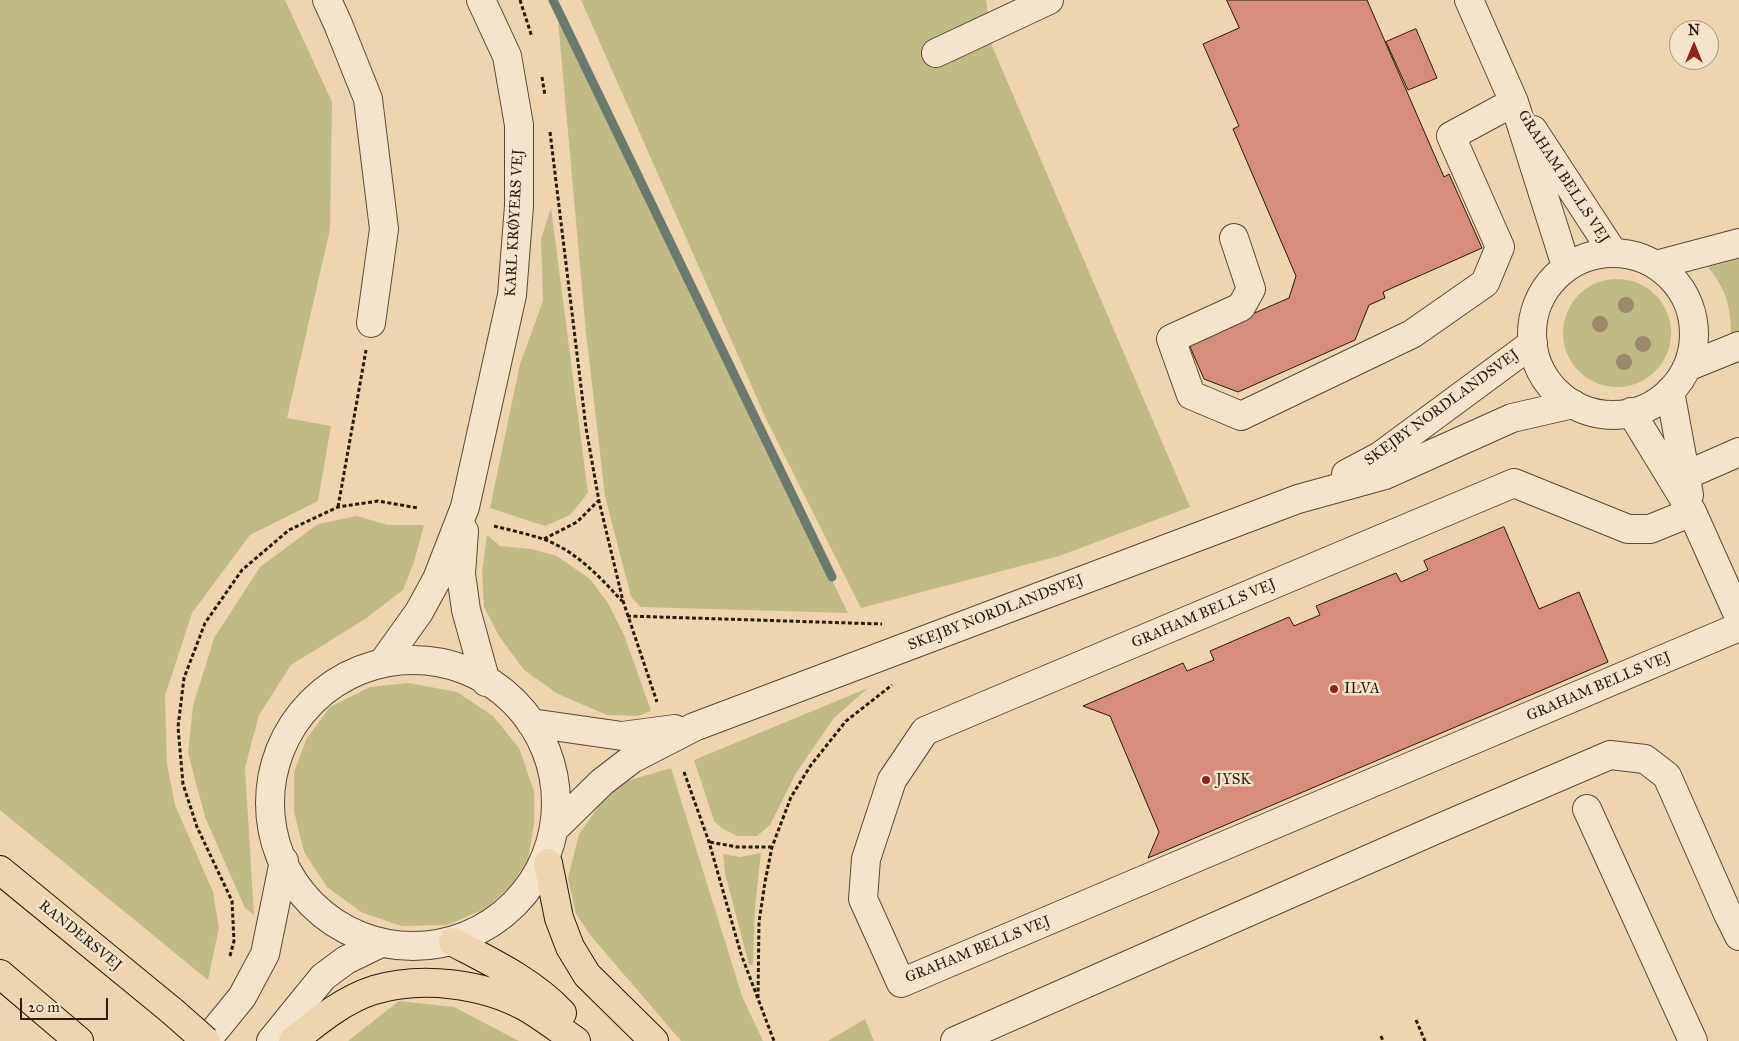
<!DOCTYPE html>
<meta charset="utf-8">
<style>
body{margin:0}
#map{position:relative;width:1739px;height:1041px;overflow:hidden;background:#efd5af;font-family:"IM FELL Great Primer",serif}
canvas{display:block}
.north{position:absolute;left:1669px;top:20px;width:50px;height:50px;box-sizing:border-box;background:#f5e4cb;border:1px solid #a2947f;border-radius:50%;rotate:0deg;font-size:14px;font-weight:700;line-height:20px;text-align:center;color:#261b0d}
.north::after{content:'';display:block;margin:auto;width:18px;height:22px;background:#8f2418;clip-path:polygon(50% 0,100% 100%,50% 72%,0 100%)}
.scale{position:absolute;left:20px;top:998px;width:88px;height:22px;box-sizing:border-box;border:2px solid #261b0d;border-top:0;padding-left:6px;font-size:15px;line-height:18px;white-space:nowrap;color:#261b0d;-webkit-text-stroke:4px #f5e4cb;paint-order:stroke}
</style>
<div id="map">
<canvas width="1739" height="1041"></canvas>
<div class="north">N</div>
<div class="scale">20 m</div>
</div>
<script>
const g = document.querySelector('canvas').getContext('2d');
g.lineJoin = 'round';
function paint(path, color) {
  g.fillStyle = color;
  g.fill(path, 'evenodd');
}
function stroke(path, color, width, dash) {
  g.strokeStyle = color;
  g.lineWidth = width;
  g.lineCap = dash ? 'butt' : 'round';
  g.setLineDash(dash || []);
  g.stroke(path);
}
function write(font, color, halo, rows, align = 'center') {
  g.font = font + ' "IM FELL Great Primer",serif';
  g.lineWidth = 5;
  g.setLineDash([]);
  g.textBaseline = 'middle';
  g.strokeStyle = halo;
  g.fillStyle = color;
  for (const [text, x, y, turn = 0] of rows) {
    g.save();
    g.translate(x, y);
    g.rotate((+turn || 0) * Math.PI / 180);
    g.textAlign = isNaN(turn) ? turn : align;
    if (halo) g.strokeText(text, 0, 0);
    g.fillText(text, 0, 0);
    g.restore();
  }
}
paint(new Path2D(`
 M0,0H285L332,102L330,229L287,418L331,426L318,501L250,535L192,613L165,696L167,764L175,805L213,892L219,928L208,980L0,810Z
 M581,0H986L992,46L1190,507L1059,556L861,608L767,421Z
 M558,20L848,613L641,607L631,597L605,496L586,333Z
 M551,208L588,493L570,515L545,526L490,508L520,364L543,301L541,239Z
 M1739,258V333L1731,335C1731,307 1726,289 1708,267Z
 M1563 333a54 54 0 1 1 108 0a54 54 0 1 1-108 0Z
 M357,516L388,525H424L414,562L403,590L365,619L291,665L259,715L245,768L254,915L245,908L205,817L188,753L193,706L214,638L260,567L318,524Z
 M487,535L500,546L531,549L557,556L590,579L608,603L625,637L651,711L638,716L607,715L558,694L524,670L499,636L484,607L482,572Z
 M409,683L457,692L493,716L519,748L534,791V825L528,859L511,886L485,909L447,925L401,926L361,912L327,887L304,852L294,811V772L307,738L330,707L370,687Z
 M868,688L834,718L796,773L770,825L757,836H737L722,828L714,821L694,760Z
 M671,768L742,996L763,1041H681L591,936L576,914L568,878L579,834L599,806L617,786L630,780Z
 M761,853L755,907L753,965H749L725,873L723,854L740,857Z
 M399,1001L454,1007L519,1041H348Z
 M865,1019L874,1041H828Z`), '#c0bb86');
stroke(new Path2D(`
 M553,0L832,577`), '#6c796e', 9);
const building = new Path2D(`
 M1227,0H1367L1444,177L1449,174L1482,248L1383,292L1385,298L1369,305L1355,340L1238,392L1204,379L1188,342L1289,298L1296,276L1233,129L1239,126L1203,44L1239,28Z
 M1416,29L1437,78L1408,90L1386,42Z
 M1504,527L1539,609L1579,592L1608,662L1148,858L1159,832L1110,716L1083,706L1183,663L1187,671L1214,660L1210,651L1289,617L1294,626L1320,615L1316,606L1396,573L1401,582L1428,570L1424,561Z`);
paint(building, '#d78d7c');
stroke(building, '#261b0d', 1);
const minor = new Path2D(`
 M327,0L338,24L368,99L384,229L371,323
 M1469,0L1514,102L1566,266
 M936,53L1049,0
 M1533,130L1612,251
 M1234,238L1251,289L1241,307L1171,339L1191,395L1241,416L1412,334L1485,283L1500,247L1451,136L1514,102
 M1532 334a81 81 0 1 1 162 0a81 81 0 1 1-162 0Z
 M1656,265L1739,243
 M1687,367L1739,346
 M1670,391L1689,495
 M1631,412L1692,512L1739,617
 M1346,474L1380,456L1533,343
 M1673,481L1739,452
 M1692,512L1650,529H1628L1514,483L925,731L892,780L866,859L863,899L901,983L1739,627
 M464,531L461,574L466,610L486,682
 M270 803a143 143 0 1 1 286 0a143 143 0 1 1-286 0Z
 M384,661L419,612L437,579L465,507L512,295L519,206V125L507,56L481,0
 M531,723L622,736L675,729
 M1587,809L1693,1041
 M554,829L602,782L632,759L694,727L1298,499L1385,475L1512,418L1573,404
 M206,1041L242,997L265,954L284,861
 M271,1041L323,977L346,960L381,943
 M955,1041L1435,830L1610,755L1645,759L1667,776L1728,914L1739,936`);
const major = new Path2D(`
 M548,863L559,918L570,947L587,975L654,1041
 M0,870L172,1011
 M453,942C491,962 532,981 562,1013
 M0,974L79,1041
 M293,1041C318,1021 343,1000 374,990C421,976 482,983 526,1007C543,1017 560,1030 576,1041`);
stroke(minor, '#584a36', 30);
stroke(major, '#261b0d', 30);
stroke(new Path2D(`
 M520,0L532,37
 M542,77L545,96
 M550,132L586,428L599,501L623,601L657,702
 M338,507L366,350
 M494,526C510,530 528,534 543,539C576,551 599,576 622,601
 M544,539L577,522L598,501
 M627,616L882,624
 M684,772L709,842L741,954L774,1041
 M710,842L737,847H772
 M230,956L234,941L232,901L197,827L183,784L178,727L184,678L205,623L242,570L289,530L338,507L378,501L418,508
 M758,998L759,922L765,882L772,847L791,797L811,765L846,721L892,685
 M1416,1020L1425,1041
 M1381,1036L1383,1041`), '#261b0d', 3, [4, 2.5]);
stroke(minor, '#f5e4cb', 28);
stroke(major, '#efd5af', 28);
const majorBridge = new Path2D(`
 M172,1011L206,1041`);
stroke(majorBridge, '#261b0d', 30, []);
stroke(majorBridge, '#efd5af', 28);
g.fillStyle = '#9a896a';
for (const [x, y] of [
 [1626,305],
 [1600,324],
 [1643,344],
 [1624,362]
]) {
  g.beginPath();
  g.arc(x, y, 8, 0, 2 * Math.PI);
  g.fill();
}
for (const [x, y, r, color] of [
 [1334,689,5,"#8f2418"],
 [1206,780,5,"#8f2418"]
]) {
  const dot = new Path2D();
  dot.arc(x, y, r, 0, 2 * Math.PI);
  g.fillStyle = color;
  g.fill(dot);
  stroke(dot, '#f5e4cb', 2);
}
write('15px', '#261b0d', '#f5e4cb', [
 ["GRAHAM BELLS VEJ",1563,177,57],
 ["KARL KRØYERS VEJ",515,223,-87],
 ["SKEJBY NORDLANDSVEJ",1442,408,-36],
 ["SKEJBY NORDLANDSVEJ",996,613,-21],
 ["GRAHAM BELLS VEJ",1204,614,-23],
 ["GRAHAM BELLS VEJ",1599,687,-23],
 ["RANDERSVEJ",80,936,39],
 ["GRAHAM BELLS VEJ",978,950,-22]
]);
write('15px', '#261b0d', '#f5e4cb', [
 ["ILVA",1344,689],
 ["JYSK",1216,780]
], 'left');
</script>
